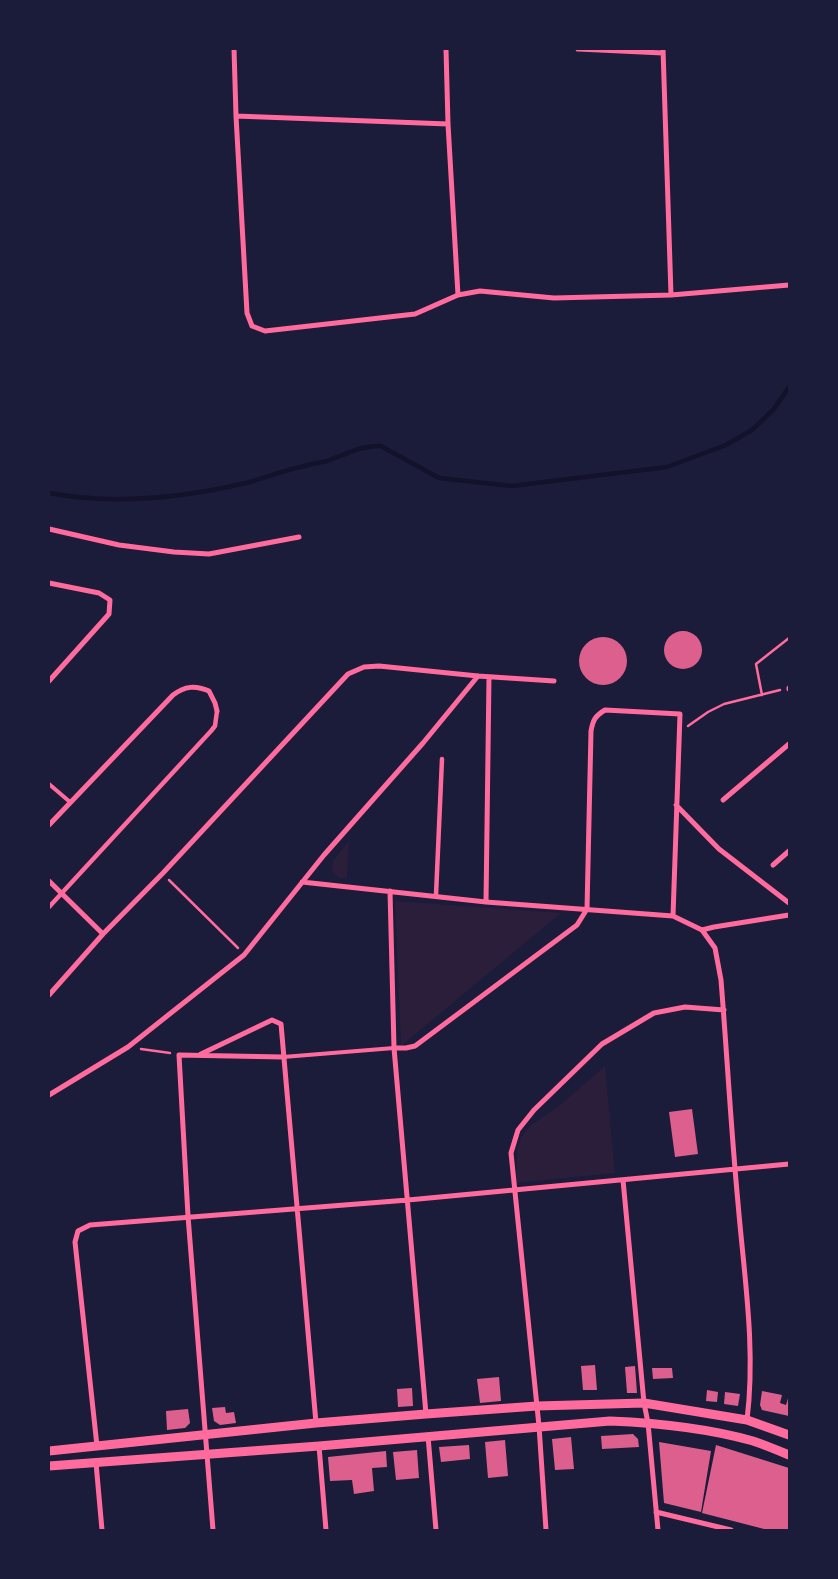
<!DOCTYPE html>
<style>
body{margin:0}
#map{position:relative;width:838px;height:1579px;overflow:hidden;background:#1b1b3a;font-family:"Fira Sans Condensed",sans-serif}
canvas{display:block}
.frame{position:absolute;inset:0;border:50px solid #1b1b3a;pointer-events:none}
</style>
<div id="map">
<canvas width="838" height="1579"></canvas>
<div class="frame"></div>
</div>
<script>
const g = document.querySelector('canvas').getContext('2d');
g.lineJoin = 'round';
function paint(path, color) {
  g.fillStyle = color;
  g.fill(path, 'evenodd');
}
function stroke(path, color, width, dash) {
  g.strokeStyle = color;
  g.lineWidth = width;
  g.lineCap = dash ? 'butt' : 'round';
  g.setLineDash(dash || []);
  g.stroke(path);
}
paint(new Path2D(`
 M349,841L347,878H340L332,872L333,861Z
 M395,901L561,913L401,1046Z
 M605,1066L615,1173L516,1183L517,1150L521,1138L530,1126L559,1106Z`), '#2a1e3b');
stroke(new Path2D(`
 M49,493C113,505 182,498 246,483C264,478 282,471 301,467C309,464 318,463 327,461C345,455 361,445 381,446L439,478L512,486L667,467L726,445L752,430L774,409L789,387`), '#12122b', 4.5);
paint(new Path2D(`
 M664 650a19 19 0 1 1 38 0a19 19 0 1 1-38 0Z
 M579 661a24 24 0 1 1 48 0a24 24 0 1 1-48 0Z
 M692,1109L698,1154L675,1157L669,1112Z
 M595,1365L597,1390H583L581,1366Z
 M635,1366L637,1393H627L625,1367Z
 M652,1368H672L673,1378L653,1379Z
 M499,1377L501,1401L480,1403L477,1379Z
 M412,1388L413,1406L398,1407L397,1389Z
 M707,1390L718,1392L717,1402L706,1401Z
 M762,1391L782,1395L780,1403L786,1405L789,1395V1416L762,1410L760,1405Z
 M725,1392L740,1394L738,1406L724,1404Z
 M225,1407L226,1413L234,1412L236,1423L220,1425L214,1421L212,1408Z
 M188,1409L190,1423L185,1428L167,1430L166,1411Z
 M633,1434L638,1439L639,1447L602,1449L601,1436Z
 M571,1437L574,1469L555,1470L552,1439Z
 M505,1440L508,1476L488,1478L485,1442Z
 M659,1442L711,1451L701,1512L664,1503Z
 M469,1445L470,1459L441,1462L439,1447Z
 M716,1445L789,1468V1530H768L702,1513Z
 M417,1450L419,1478L396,1480L393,1452Z
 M386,1451L387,1467L372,1468L374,1491L354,1494L352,1480L330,1481L328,1457Z`), '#dd5f8e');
stroke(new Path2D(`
 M762,695L756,664L789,638
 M688,726L708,712L724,704L780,690
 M169,880L238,948
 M141,1049L170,1053`), '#ff6b9d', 2.5);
stroke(new Path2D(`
 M49,784L70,802
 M283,1057L394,1048`), '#ff6b9d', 4);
stroke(new Path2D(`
 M436,895L442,759
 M49,907L211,731L215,726L217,711`), '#ff6b9d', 4.5);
stroke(new Path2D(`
 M234,49L236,116L247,313L252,326L265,331L415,314L458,295L480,291L554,298L671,295L789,285
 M446,49L448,124L458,295
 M578,49L663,53
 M663,49L671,295
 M236,116L448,124
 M49,529L119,545L174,552L209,554L299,537
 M49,583L99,593L110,600L109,614L49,681
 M789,688V689
 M723,800L789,744
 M676,805L719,849L789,903
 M49,825L173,695C185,686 195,685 209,691L215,703L217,711
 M773,865L789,851
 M49,881L103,934
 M302,882L486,902L673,916L702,930L715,948L721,980C727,1054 731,1129 738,1203C744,1275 756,1348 747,1420
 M390,891L394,1048L426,1414
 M486,902L489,677
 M702,930L714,927L789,915
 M49,995L103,934L163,873L348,674L364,667L379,666L478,676L554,681
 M394,1048H406L415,1046L577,925L587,909L591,731C593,720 595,716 605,710L680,714L673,916
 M201,1054L272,1020L281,1024L316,1423
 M49,1095L128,1047L244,955L324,855L423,743L478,676
 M623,1180L644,1403L648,1423L658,1530
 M428,1436L436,1530
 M97,1446L75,1242L78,1231L90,1225L408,1200L789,1164
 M319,1446L326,1530
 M96,1463L102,1530
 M656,1512L731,1530
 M213,1530L188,1216L179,1055L283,1057
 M546,1530L539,1426L511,1153L518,1130L534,1110L602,1044L654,1013L685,1007L724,1010`), '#ff6b9d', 5);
stroke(new Path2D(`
 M49,1451L316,1423L426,1414L537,1406L644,1403L747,1420L789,1435
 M49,1466L319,1446L610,1421C658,1423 707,1428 753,1441C765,1445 777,1450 789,1455`), '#ff6b9d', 9);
</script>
